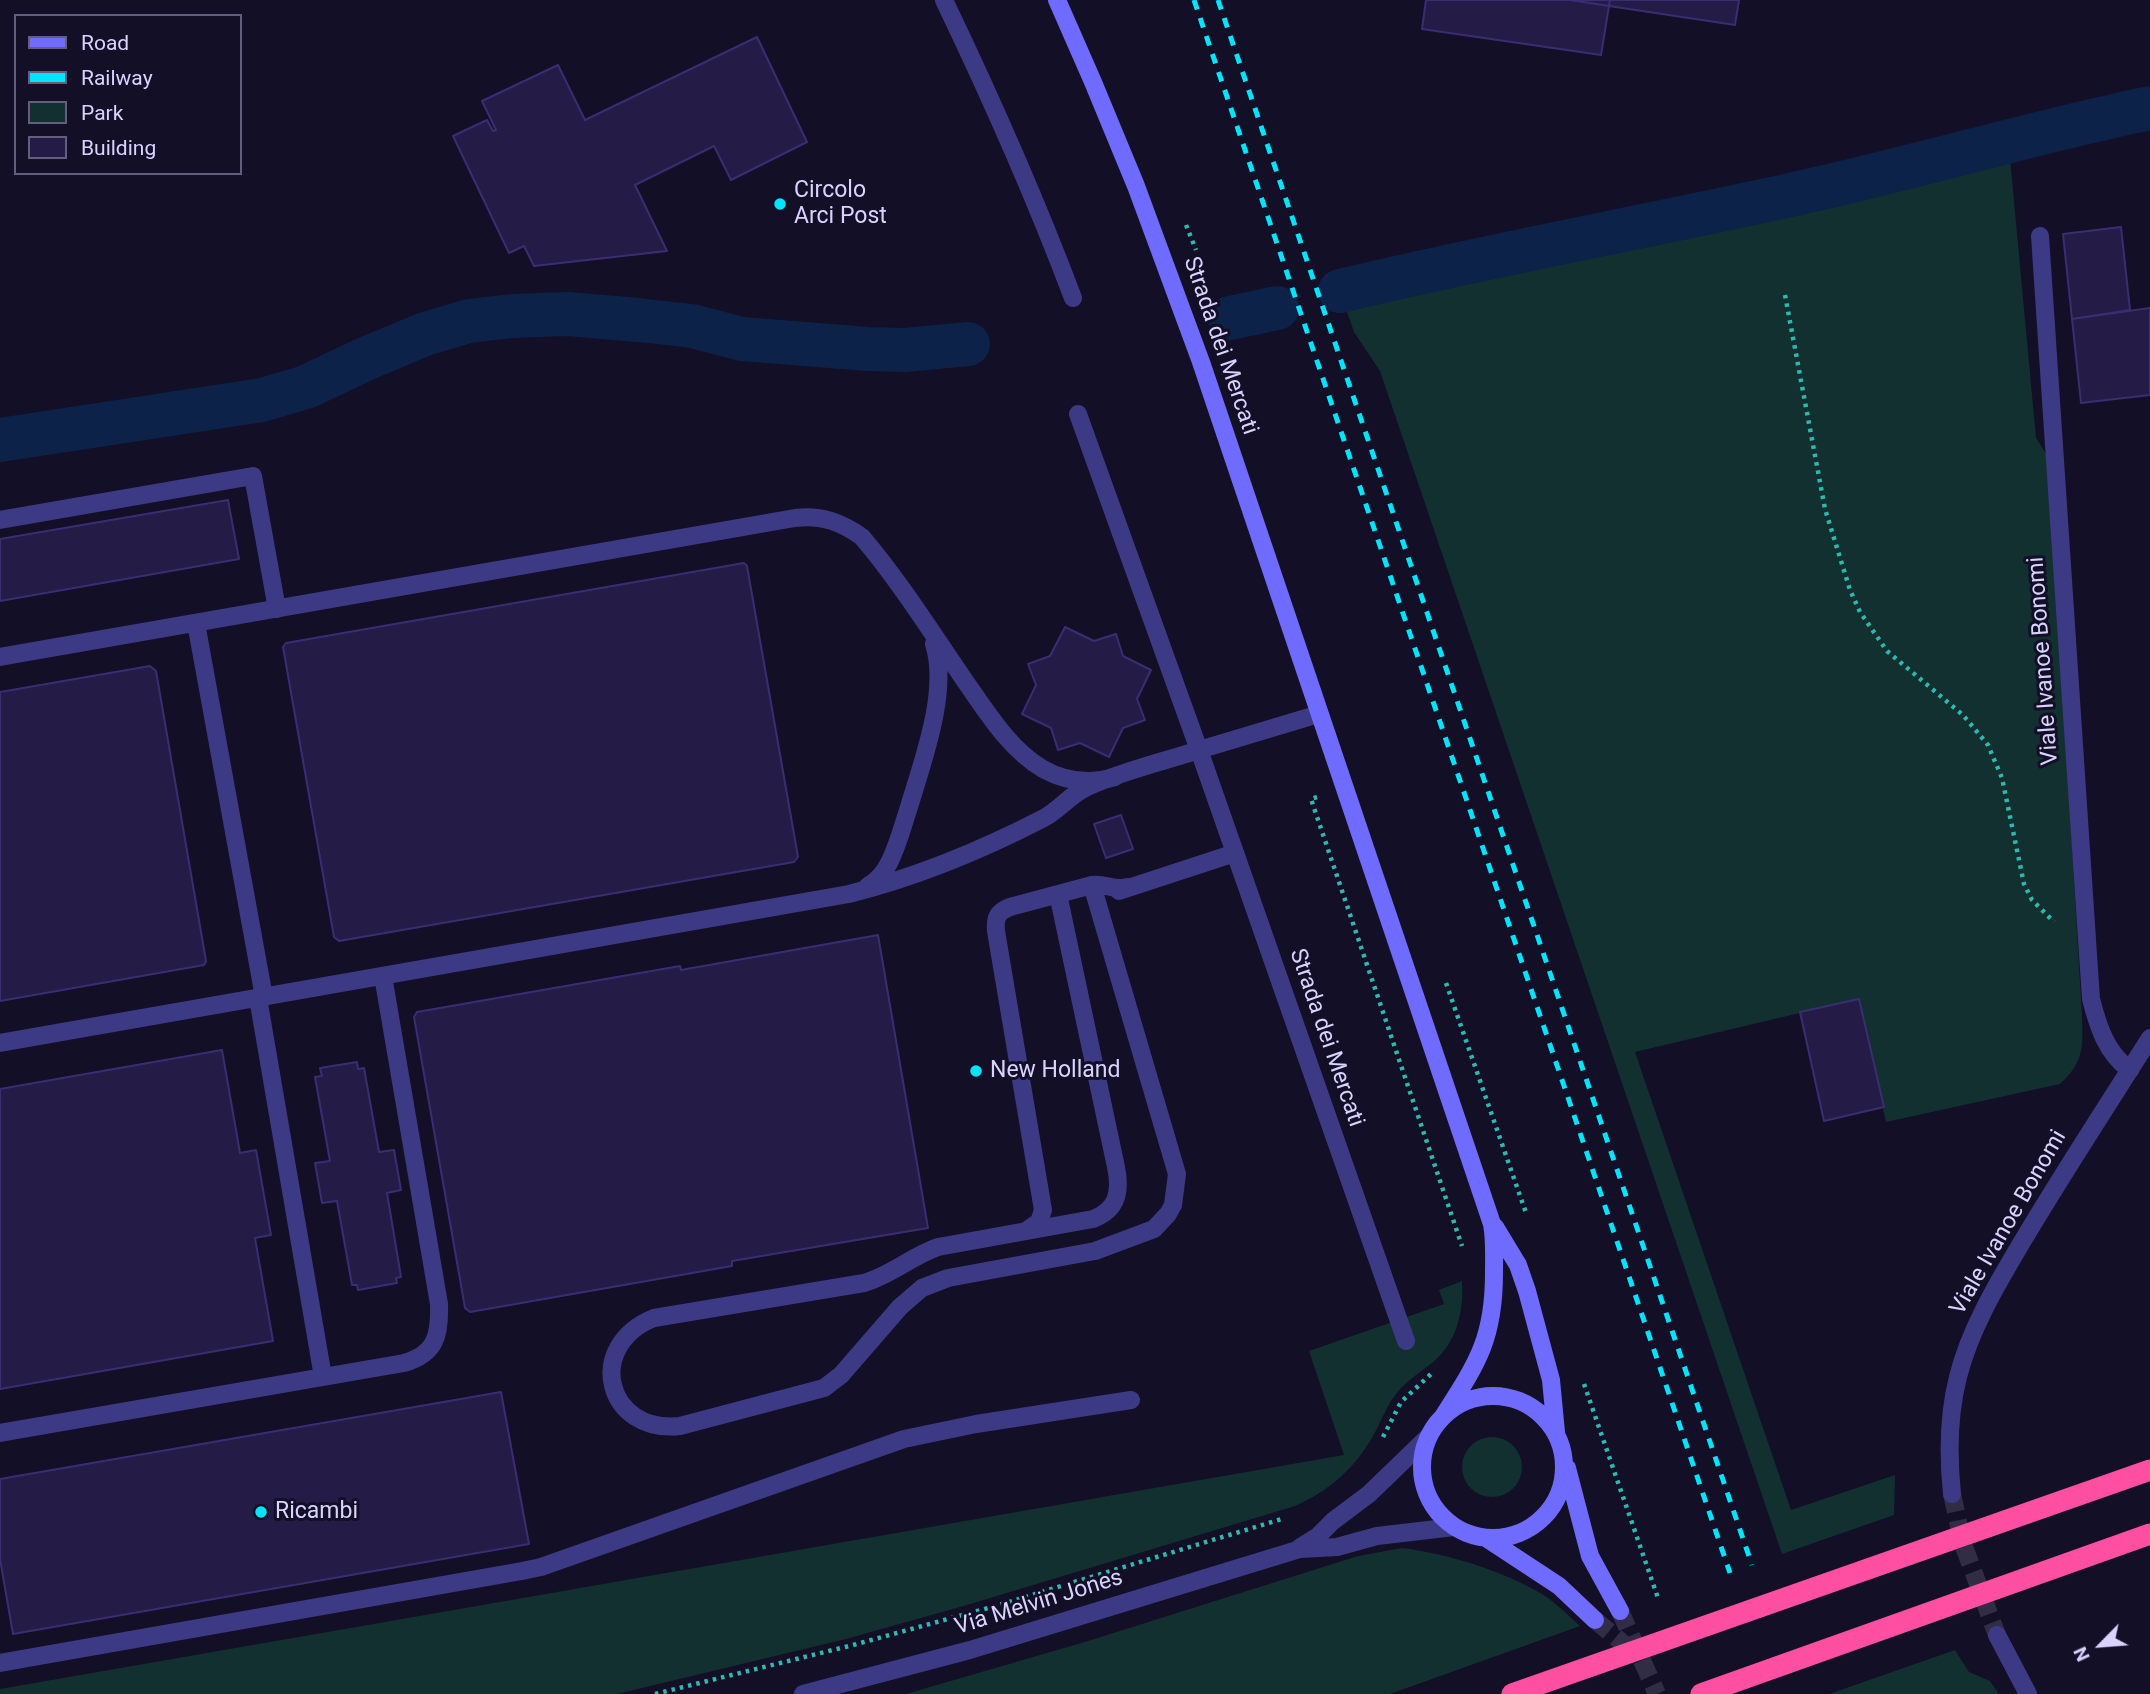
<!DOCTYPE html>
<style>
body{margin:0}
#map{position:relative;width:2150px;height:1694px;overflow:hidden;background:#130f26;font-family:Roboto,sans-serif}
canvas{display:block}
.legend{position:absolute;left:14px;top:14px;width:228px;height:161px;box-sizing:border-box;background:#130f26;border:2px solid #625e7d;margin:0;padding:9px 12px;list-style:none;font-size:21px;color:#d9d4ff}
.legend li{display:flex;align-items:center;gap:14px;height:35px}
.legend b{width:35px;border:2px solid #625e7d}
.north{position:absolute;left:2066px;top:1610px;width:70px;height:70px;-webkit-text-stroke:5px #130f26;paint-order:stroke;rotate:245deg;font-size:19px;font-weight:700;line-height:28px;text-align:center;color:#d9d4ff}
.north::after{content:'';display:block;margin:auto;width:24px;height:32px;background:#d9d4ff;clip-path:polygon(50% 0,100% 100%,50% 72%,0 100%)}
</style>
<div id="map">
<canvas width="2150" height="1694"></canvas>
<ul class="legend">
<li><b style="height:9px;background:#6f6bff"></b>Road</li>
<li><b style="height:9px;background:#00e5ff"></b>Railway</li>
<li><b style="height:19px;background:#12302f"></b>Park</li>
<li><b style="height:19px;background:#241b47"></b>Building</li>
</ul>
<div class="north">N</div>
</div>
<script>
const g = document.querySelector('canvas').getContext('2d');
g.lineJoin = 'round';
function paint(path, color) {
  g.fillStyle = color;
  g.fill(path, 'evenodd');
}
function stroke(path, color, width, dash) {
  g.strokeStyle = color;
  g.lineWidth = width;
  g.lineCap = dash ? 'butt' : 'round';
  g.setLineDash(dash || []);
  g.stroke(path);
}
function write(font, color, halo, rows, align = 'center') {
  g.font = font + ' Roboto,sans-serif';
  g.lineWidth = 6;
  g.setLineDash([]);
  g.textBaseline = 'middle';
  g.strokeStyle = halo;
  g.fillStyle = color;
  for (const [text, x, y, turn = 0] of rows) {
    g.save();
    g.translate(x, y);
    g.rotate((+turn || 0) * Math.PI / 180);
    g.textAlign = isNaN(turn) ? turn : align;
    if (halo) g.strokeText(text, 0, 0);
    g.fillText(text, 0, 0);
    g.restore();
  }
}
paint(new Path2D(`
 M2010,158L2036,438L2049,458L2082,1016C2083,1047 2084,1062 2060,1084L1886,1122L1859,999L1635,1052L1791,1510L1895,1475L1894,1515L1782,1554L1380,371L1354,332L1345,306C1412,294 1476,273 1542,259C1698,225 1855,195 2010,158Z
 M1462,1281C1464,1311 1457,1343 1432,1363C1418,1374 1403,1383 1393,1398C1385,1410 1380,1424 1373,1436C1355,1468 1329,1491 1295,1506L967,1605L846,1639L617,1694H0V1689L1344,1455L1309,1351L1444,1304L1439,1290Z
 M1462 1467a30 30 0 1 1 60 0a30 30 0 1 1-60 0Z
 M1402,1548C1445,1553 1504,1571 1542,1594C1556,1603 1568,1615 1580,1626L1390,1694H906L1088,1641L1358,1556Z
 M1955,1650L1969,1672L1990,1681L1999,1694H1829Z`), '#12302f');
stroke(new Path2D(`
 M1340,291C1489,255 1640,228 1790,195C1911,169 2029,133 2150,108
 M1230,318L1277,308
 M0,440L262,400L306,387L363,360L425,334L469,321L512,316L568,314L638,320L692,326L742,339L868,349L905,350L968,344`), '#0c2248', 44);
const building = new Path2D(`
 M1426,0H1570L1609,6L1601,55L1422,29Z
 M1570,0H1610L1609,6Z
 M1610,0H1739L1735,25L1609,6Z
 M757,37L807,142L731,180L714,146L635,185L667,251L534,266L524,246L509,253L453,136L487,120L493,131L496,130L482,101L558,65L585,120Z
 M2121,227L2130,310L2072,319L2063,234Z
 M2150,308V395L2081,403L2072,319Z
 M228,500L239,559L0,601V539Z
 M744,563L747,566L798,857L794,862L339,941L334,937L283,647L286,643Z
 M1065,627L1094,641L1116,634L1123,656L1151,670L1137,699L1145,720L1123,728L1109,757L1080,743L1058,750L1051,728L1022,714L1036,685L1028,664L1050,656Z
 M150,666L156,671L206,961L204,965L0,1001V692Z
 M1121,815L1133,849L1106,858L1094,824Z
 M878,935L928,1228L732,1261V1266L470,1312L465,1308L414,1017L417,1012L680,966L681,970Z
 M1859,999L1884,1107L1824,1121L1800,1012Z
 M222,1050L240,1153L256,1150L271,1235L255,1238L273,1341L0,1389V1089Z
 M357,1062L358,1069L364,1068L379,1152L394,1150L401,1190L387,1193L401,1277L396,1278L397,1283L358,1290L357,1285H352L337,1201L322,1203L315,1163L330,1161L315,1077L322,1076L320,1068Z
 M501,1392L529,1544L13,1634L0,1559V1479Z`);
paint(building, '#241b47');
stroke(building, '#3b2d73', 2);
stroke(new Path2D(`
 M1952,1494L1963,1544L1997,1635`), '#312d47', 18, [18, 9]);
stroke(new Path2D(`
 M1620,1611L1657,1694
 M1595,1620L1637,1655`), '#312d47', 18, [18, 9]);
stroke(new Path2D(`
 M1186,225L1196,250
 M1785,295L1825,509L1850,590L1860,612L1887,651L1963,715L1988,745L2002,778L2024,884L2032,900L2054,922
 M1317,797L1311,799L1462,1246
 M1446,983L1526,1213
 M1584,1384L1658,1598
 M1383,1437L1401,1402L1432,1373
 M655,1694L853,1645L999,1605L1285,1518`), '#2fb8b0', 4.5, [3.5, 5]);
stroke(new Path2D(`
 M2040,236L2091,999C2098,1026 2106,1053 2130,1070
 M0,520L253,476L277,609
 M196,623L264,997
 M0,657L795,518C822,515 841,522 862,537C900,582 932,633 965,681C987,712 1009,749 1043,769C1066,782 1090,784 1115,777
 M868,886C878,880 884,873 889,863C898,845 903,825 909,807C923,760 949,691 934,644
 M1119,891L1235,853
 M1058,894L1116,1167C1121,1191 1118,1210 1093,1219L938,1247C912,1256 891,1275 864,1283L654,1318C584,1346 606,1434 680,1426L824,1388L841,1375L900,1307L922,1288L948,1278L1095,1251L1154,1229L1168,1214L1173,1205L1177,1174L1092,885
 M258,998L323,1377
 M0,1043L849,894C917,877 982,850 1044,818C1060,809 1070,795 1087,787C1123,771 1162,762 1199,750
 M1026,1231L1039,1222L1043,1210L996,931C995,918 997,912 1010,907L1092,885C1105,883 1115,891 1127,887
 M0,1433L404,1363C436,1354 440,1335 439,1304L383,976
 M0,1663L522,1571L541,1567L904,1439L976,1424L1131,1400`), '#3d3a85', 18);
stroke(new Path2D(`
 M944,0C991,98 1035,197 1073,298
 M1078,414L1199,750L1319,714
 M1199,750L1406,1341
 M1952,1494C1948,1455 1948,1416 1958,1377C1970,1329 1997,1284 2022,1242C2063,1173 2107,1106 2150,1038
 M1299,1548L1318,1536L1333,1521L1369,1494L1428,1437
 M1997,1635L2028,1694
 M803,1694L970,1650L1300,1549L1337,1547L1377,1536L1454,1527`), '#3d3a85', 18);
stroke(new Path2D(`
 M1057,0L1093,82L1136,186L1201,362L1492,1224C1495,1240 1494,1256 1494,1273C1494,1338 1478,1362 1444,1415
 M1495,1227L1518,1265L1527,1291L1551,1380L1556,1432
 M1422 1467a71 71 0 1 1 142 0a71 71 0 1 1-142 0Z
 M1567,1468L1590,1556L1620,1611
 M1486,1538L1559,1586L1595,1620`), '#6f6bff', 18);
stroke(new Path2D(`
 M1512,1694L2150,1470
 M1701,1694L2150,1534`), '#ff4fa3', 21);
stroke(new Path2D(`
 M1194,0L1730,1573
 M1218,0L1752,1565`), '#00e5ff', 5, [10, 9]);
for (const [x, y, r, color] of [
 [780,204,7,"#00e5ff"],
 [976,1071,7,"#00e5ff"],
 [261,1512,7,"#00e5ff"]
]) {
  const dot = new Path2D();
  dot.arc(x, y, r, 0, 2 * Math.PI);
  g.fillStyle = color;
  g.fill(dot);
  stroke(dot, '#130f26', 2.5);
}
write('23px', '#d9d4ff', '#130f26', [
 ["Circolo",794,191],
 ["Arci Post",794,217],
 ["New Holland",990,1071],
 ["Ricambi",275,1512]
], 'left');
write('23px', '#d9d4ff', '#130f26', [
 ["Strada dei Mercati",1220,346,71],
 ["Viale Ivanoe Bonomi",2044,661,-94],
 ["Strada dei Mercati",1326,1038,71],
 ["Viale Ivanoe Bonomi",2009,1223,-60],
 ["Via Melvin Jones",1039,1603,-17]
]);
</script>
